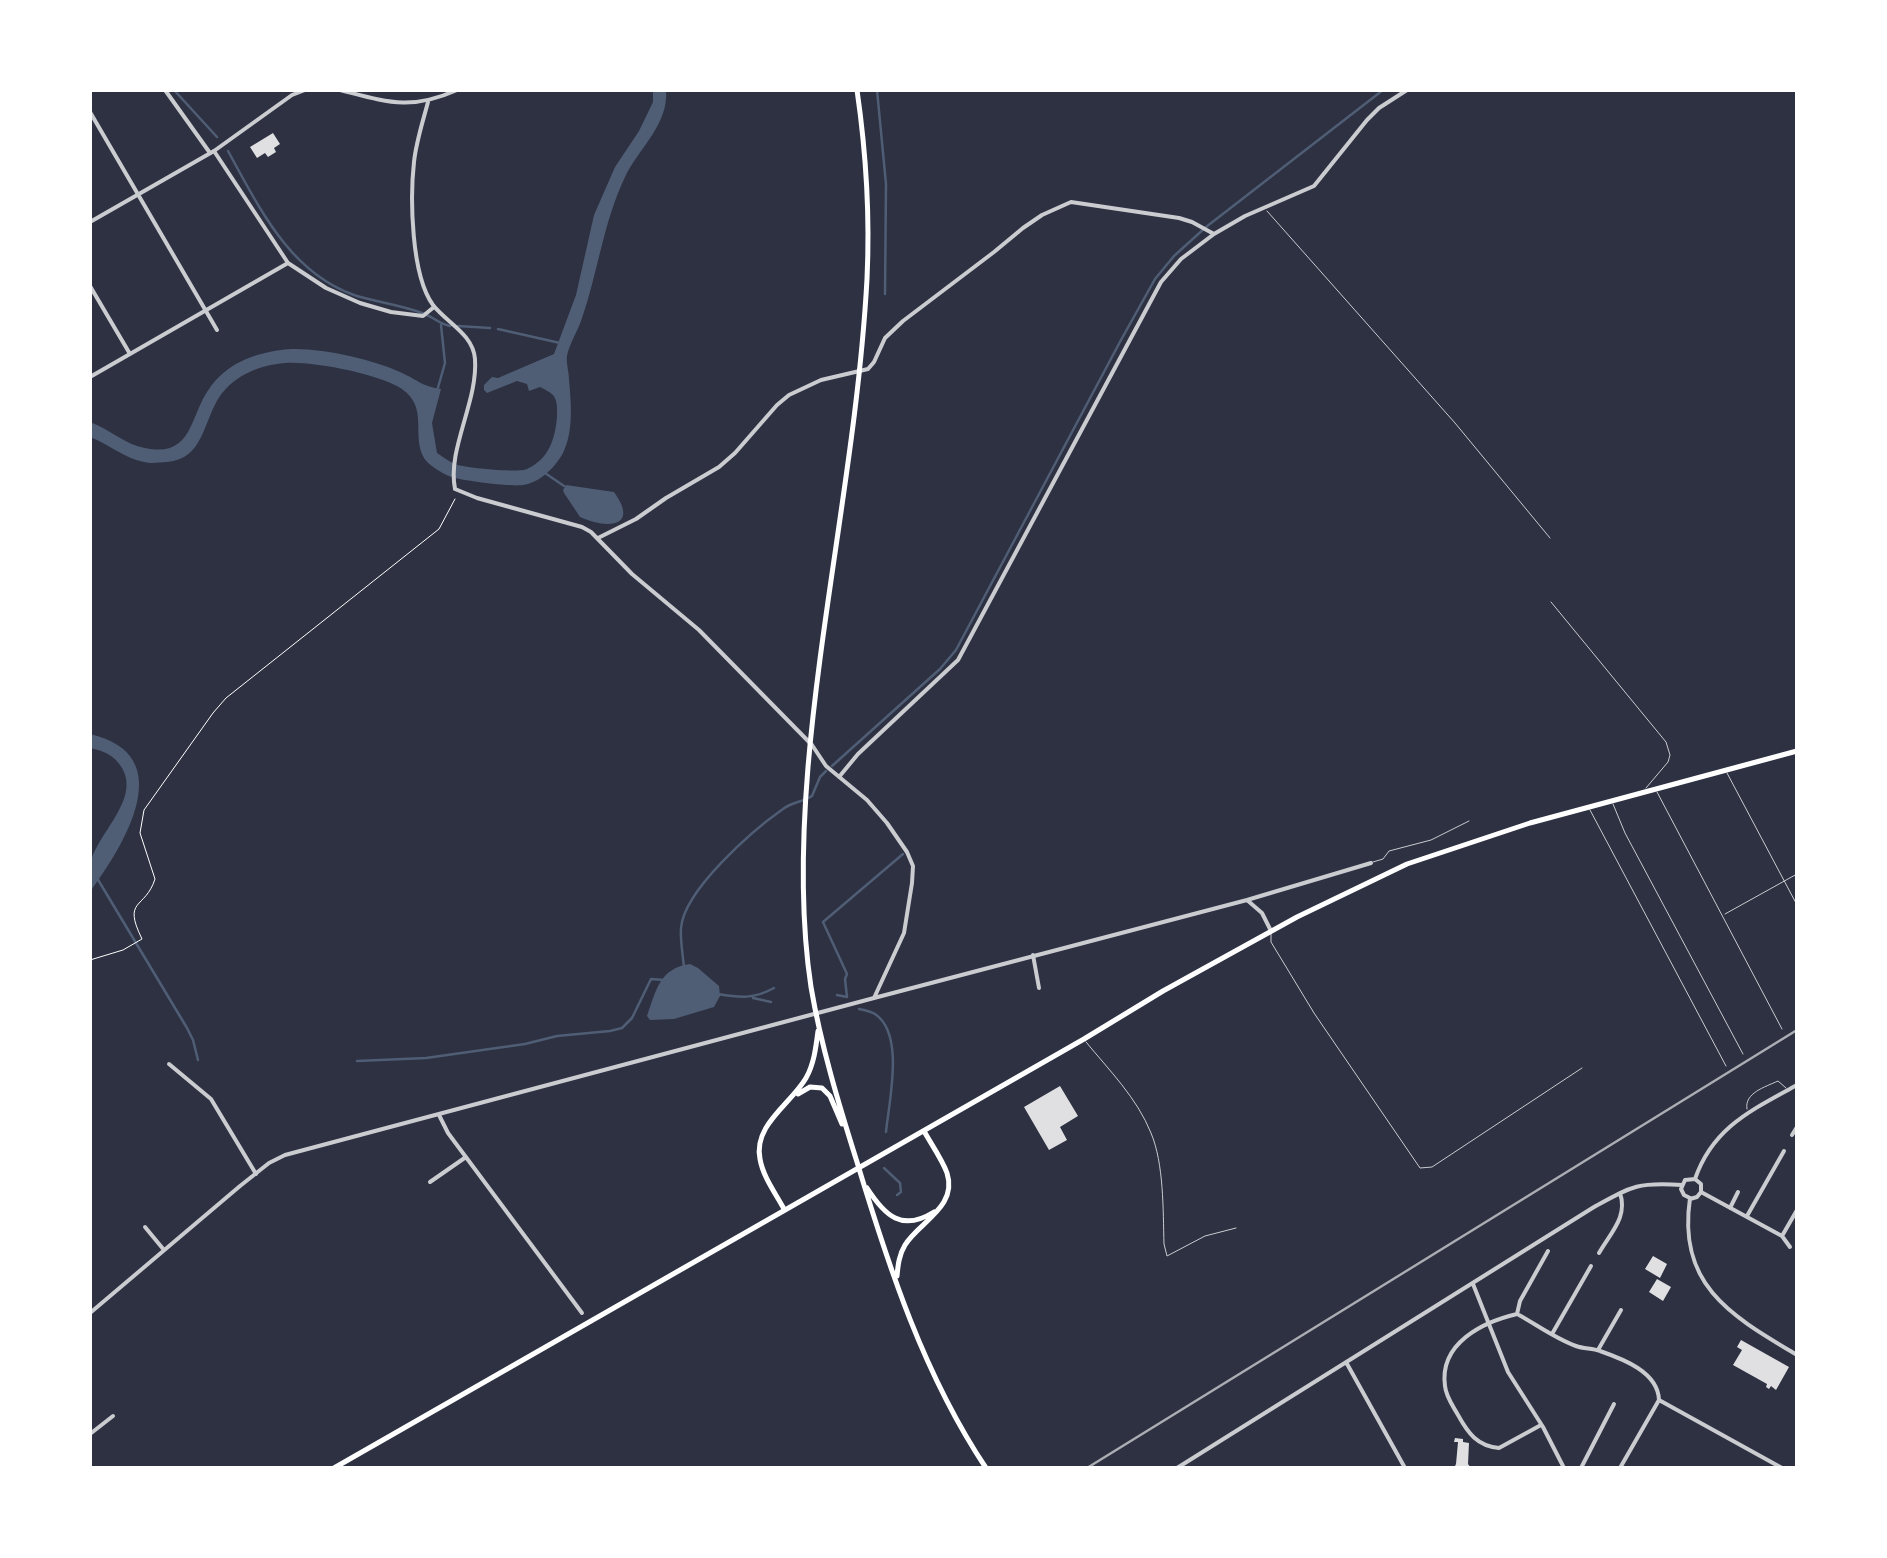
<!DOCTYPE html>
<style>
body{margin:0}
#map{position:relative;width:1887px;height:1558px;overflow:hidden;background:#2d3142;font-family:Karla,sans-serif}
canvas{display:block}
.frame{position:absolute;inset:0;border:92px solid #fff;pointer-events:none}
</style>
<div id="map">
<canvas width="1887" height="1558"></canvas>
<div class="frame"></div>
</div>
<script>
const g = document.querySelector('canvas').getContext('2d');
g.lineJoin = 'round';
function paint(path, color) {
  g.fillStyle = color;
  g.fill(path, 'evenodd');
}
function stroke(path, color, width, dash) {
  g.strokeStyle = color;
  g.lineWidth = width;
  g.lineCap = dash ? 'butt' : 'round';
  g.setLineDash(dash || []);
  g.stroke(path);
}
paint(new Path2D(`
 M653,90H666C669,124 639,148 625,177C603,223 598,273 581,321C577,332 569,345 567,356C566,363 569,372 569,379C571,403 574,431 563,453C555,468 539,483 523,485C511,487 467,481 455,478C446,476 429,466 424,458C411,435 429,408 402,389C379,374 313,361 285,363C260,365 235,375 220,396C203,421 204,459 167,462C159,462 152,464 144,462C125,459 109,444 90,437V422C109,429 126,445 145,448C193,458 189,417 209,389C226,364 252,354 281,350C311,345 372,359 400,372C418,380 421,386 441,389L432,423L437,453C443,457 451,463 458,465C468,468 519,473 527,469C549,459 555,439 557,417C557,410 558,401 553,395C550,392 544,389 540,387L529,391L527,384L517,381L487,393L484,390V385L492,377L498,378L554,354L576,295L594,215L615,167L639,131L653,102Z
 M566,485L614,492C640,528 606,529 580,517L564,493L563,490Z
 M90,734C181,755 124,845 90,892C90,883 88,870 91,861C99,832 140,799 122,768C114,755 104,751 90,748Z
 M690,964L698,968L719,986L720,996L714,1007L674,1019L650,1020L647,1016C656,990 660,968 690,964Z`), '#4f5d75');
stroke(new Path2D(`
 M174,90L217,137
 M877,90L886,184L885,294
 M228,151C259,207 289,272 354,295C376,302 400,305 422,313C432,316 439,324 450,326
 M458,326L490,328
 M498,329L560,343
 M437,391L445,363L441,325
 M545,473L564,486
 M832,766L940,669L956,650L1121,340L1155,279L1174,256L1206,227L1383,90
 M97,878L187,1028L193,1040L198,1060
 M684,968C683,955 680,940 681,928C684,890 753,830 783,809C792,802 803,802 812,796L820,777L826,771
 M718,994C741,998 754,999 774,988
 M837,995L847,997L845,979L847,974L823,922L903,854
 M753,998L771,1002
 M859,1009C864,1010 870,1011 875,1014C905,1034 889,1101 886,1132
 M357,1061L426,1058L525,1044L557,1036L610,1031L622,1028L632,1018L651,979L664,980
 M884,1168L900,1183L901,1192L897,1195`), '#4f5d75', 2.5);
paint(new Path2D(`
 M273,133L280,144L274,148L276,152L268,157L265,153L257,158L250,147Z
 M1060,1086L1078,1116L1060,1127L1067,1140L1049,1150L1024,1107Z
 M1653,1256L1667,1264L1660,1278L1645,1269Z
 M1657,1279L1671,1287L1663,1301L1649,1292Z
 M1741,1340L1789,1367L1776,1390L1771,1386L1769,1389L1766,1387L1767,1384L1733,1365L1742,1350L1737,1347Z
 M1455,1438L1463,1439V1442L1469,1443L1468,1464L1471,1468H1454L1456,1464L1458,1442H1454Z`), '#e0e0e3');
stroke(new Path2D(`
 M90,960L123,950L142,939C122,898 145,910 155,879L140,833L144,810L213,713L226,698L439,529L455,499`), '#fff', 1);
stroke(new Path2D(`
 M1267,211L1455,423L1550,538
 M1551,602L1666,742L1670,755L1668,762L1646,788
 M1727,773L1797,905
 M1657,792L1782,1029
 M1613,804L1625,833L1743,1054
 M1590,810L1726,1066
 M1373,862L1383,859L1389,851L1431,840L1469,821
 M1725,914L1797,874
 M1271,933V942L1314,1013L1420,1168L1432,1167L1582,1068
 M1086,1042C1109,1070 1137,1098 1151,1133C1164,1164 1163,1210 1164,1244L1167,1256L1205,1236L1236,1228
 M1747,1109C1744,1093 1765,1087 1778,1081L1786,1088`), '#caccd0', 1);
stroke(new Path2D(`
 M165,90L210,153
 M90,112L217,330
 M214,151L288,263L326,288L360,303L391,312L423,316L434,307
 M90,286L130,354
 M90,377L288,263
 M598,538L636,519L666,498L719,467L735,453L777,405L789,395L821,380L868,369L874,362L885,338L903,321L994,252L1023,228L1042,215L1071,202L1179,218L1192,222L1214,234
 M839,777L858,754L958,660L1161,282L1181,259L1214,234L1245,216L1314,186L1367,120L1379,108L1407,90
 M1247,900L1262,913L1271,931
 M1033,955L1039,988
 M874,998L1247,900L1371,863
 M169,1064L211,1099L256,1174
 M439,1115L448,1133L582,1313
 M1792,1135L1797,1127
 M430,1182L466,1157
 M1701,1192L1782,1236L1797,1210
 M1730,1208L1738,1192
 M1747,1216L1784,1151
 M145,1227L164,1250
 M1782,1236L1790,1247
 M1599,1253C1611,1232 1628,1217 1620,1193
 M1473,1284L1508,1372L1543,1427L1564,1468
 M90,1313L240,1186L269,1163L285,1155L874,998L904,933L912,883L913,866L907,852L887,823L867,800L826,766L812,745L699,630L632,574L591,532L582,527L477,498L455,489C447,449 478,402 475,359C473,334 447,323 433,305C411,275 410,198 414,162C416,142 423,121 428,102
 M1519,1315C1537,1325 1556,1339 1576,1346C1584,1349 1592,1348 1600,1351C1623,1359 1658,1372 1659,1400L1620,1468
 M1552,1334L1591,1266
 M1598,1350L1621,1310
 M1346,1362L1405,1468
 M1659,1400L1782,1468
 M1541,1425L1499,1448C1477,1446 1468,1433 1458,1415C1453,1406 1446,1397 1445,1386C1439,1343 1483,1322 1517,1314L1520,1301L1548,1251
 M90,1434L113,1416
 M1177,1468L1594,1207C1632,1186 1638,1182 1682,1185
 M1581,1468L1614,1404`), '#caccd0', 4);
stroke(new Path2D(`
 M340,90C387,102 410,111 457,90
 M90,222L214,151L292,95L305,90
 M1797,1085C1752,1110 1713,1127 1695,1179L1685,1180L1681,1189L1684,1195L1690,1198C1677,1286 1732,1316 1797,1355
 M1690,1199L1697,1197L1701,1192V1184L1695,1179`), '#caccd0', 4);
stroke(new Path2D(`
 M857,90C866,152 870,216 867,279C858,443 822,604 808,767C802,839 800,915 811,987C821,1046 839,1105 857,1162C889,1268 924,1375 986,1468
 M798,1094L810,1087L822,1088L830,1096L842,1124
 M867,1188C885,1216 902,1232 934,1212
 M784,1209C776,1194 763,1177 760,1159C753,1125 791,1104 806,1078C814,1064 816,1047 818,1031
 M897,1276C898,1265 899,1255 905,1245C919,1222 958,1207 947,1173C942,1159 931,1144 924,1131
 M334,1468L1084,1039L1163,991L1297,917L1407,864L1530,823L1797,751`), '#fff', 5);
stroke(new Path2D(`
 M1087,1468L1797,1030`), '#abadb3', 2.5);
</script>
